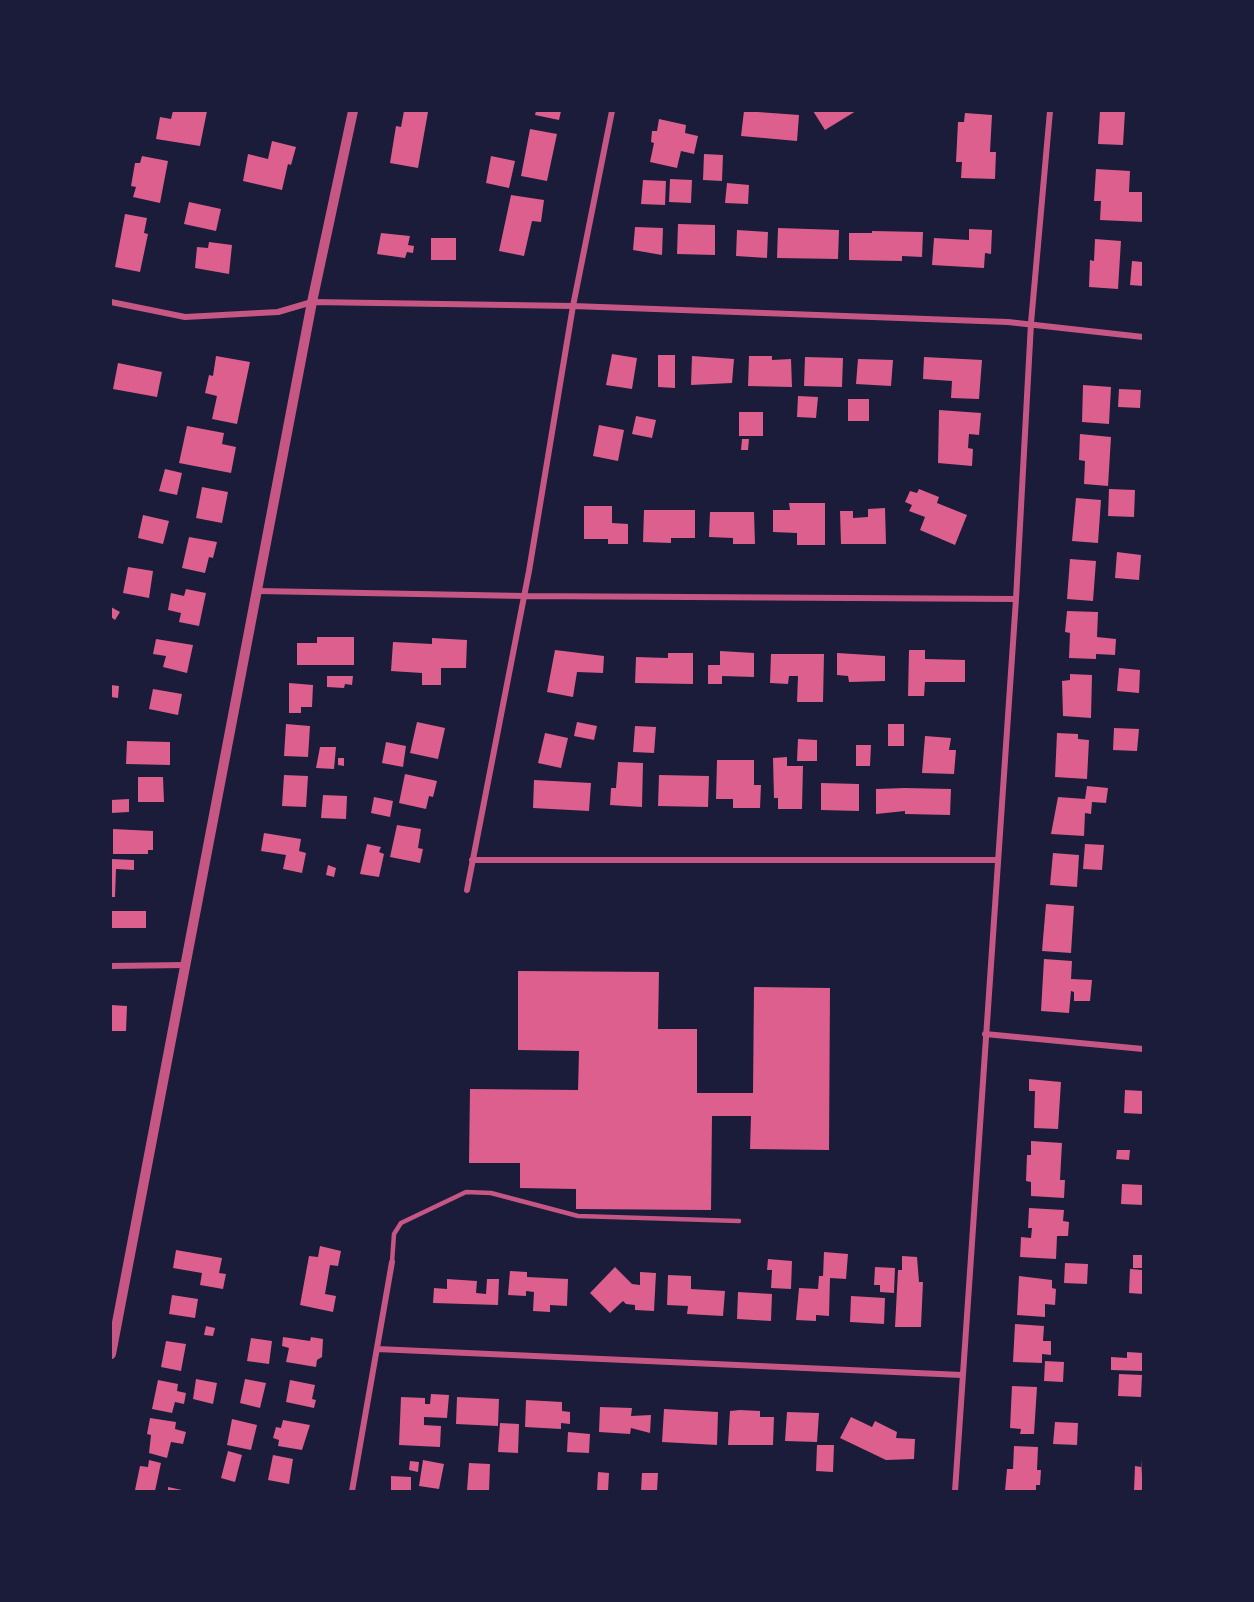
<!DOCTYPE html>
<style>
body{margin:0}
#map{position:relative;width:1254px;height:1602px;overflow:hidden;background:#1b1b3a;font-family:Ubuntu,sans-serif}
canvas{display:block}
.frame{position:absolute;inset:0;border:112px solid #1b1b3a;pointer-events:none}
</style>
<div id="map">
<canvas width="1254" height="1602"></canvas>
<div class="frame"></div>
</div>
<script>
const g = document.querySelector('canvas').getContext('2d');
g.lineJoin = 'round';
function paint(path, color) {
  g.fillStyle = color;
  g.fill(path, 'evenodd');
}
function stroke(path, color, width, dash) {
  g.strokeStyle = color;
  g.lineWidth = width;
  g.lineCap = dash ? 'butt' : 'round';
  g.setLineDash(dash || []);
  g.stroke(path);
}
paint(new Path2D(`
 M173,111H207L200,146L156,139L160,117L171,119Z
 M404,111L428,112L418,168L390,163L396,126L401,127Z
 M536,111H561L559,120L535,115Z
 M744,111L799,115L797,141L741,136Z
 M813,111H856L825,130Z
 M1100,111H1125L1123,145L1098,144Z
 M965,113L992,115L990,152H996L995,179L961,178L962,162H956L958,122H964Z
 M659,119L686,125L685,133L698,136L694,154L681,151L677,168L650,162L654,143L651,142L652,131H657Z
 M530,129L557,134L547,181L521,176Z
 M272,141L296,147L291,165L288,164L282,190L243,181L248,154L268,159Z
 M704,154L723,155L722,181L703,180Z
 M142,156L168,161L160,203L133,197L136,187L131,186L135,163H140Z
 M491,156L515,161L509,188L486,183Z
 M1096,169L1130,171L1129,192H1143V222L1100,220L1101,201H1094Z
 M670,179L692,180L691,203L669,202Z
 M643,180L666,181L665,205L641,204Z
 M727,183L749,185L748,204L725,203Z
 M511,195L544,200L541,222L532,221L524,256L499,251Z
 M189,202L221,209L216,231L184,224Z
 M125,214L147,218L144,233L148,234L140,272L115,267Z
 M678,224L715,225V255L677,254Z
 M635,227L663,228L662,255L633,250Z
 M778,228L839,230L838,259L777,258Z
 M969,229L992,230L991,254L985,253L984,268L932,265L934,238L969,240Z
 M737,230L768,232L767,258L736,256Z
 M872,231L923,232L922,257L902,256V261L849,260V233H872Z
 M381,233L410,236L408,245L414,246L413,253L407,252L405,258L377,254Z
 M431,238H456V260H431Z
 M1095,239L1121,241L1118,289L1089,287L1090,260L1094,261Z
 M209,242L232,245L229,274L195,268L197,247L208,248Z
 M1132,261L1143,262V286L1130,285Z
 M612,354L637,358L632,389L606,385Z
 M658,355H675V388L658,387Z
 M216,356L250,362L237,424L212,419L217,396L205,393L209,375L213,376Z
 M692,356L734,359L732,383L691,385Z
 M749,356H772V360L791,359L792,387L748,386Z
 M805,357L843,358L842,387L804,386Z
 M924,357L982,360L979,399L951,398L952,381L923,379Z
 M858,359L893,360L891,386L856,384Z
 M118,363L162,372L157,397L113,389Z
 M1083,385L1111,387L1109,424L1082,422Z
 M1119,389L1141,390L1140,408L1118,407Z
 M798,396L818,397L816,418L797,417Z
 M848,399H869V421H848Z
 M939,410L981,413L979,435L969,434L968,448L973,449L972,466L938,463Z
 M739,412H763V436H739Z
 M636,416L656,420L652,438L632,434Z
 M599,425L624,430L618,461L593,456Z
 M187,426L224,433L222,444L236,447L231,473L179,463Z
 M1080,434L1111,437L1108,486L1084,484L1085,461L1079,460Z
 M742,439H749L748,450H741Z
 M165,469L182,473L177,495L159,491Z
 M202,487L228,492L222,523L196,518Z
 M919,489L939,497L937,503L967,515L955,545L920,530L925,517L909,511L912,505L905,502L910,491L917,493Z
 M1109,489L1135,490L1134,517L1108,516Z
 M1076,498L1101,500L1098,543L1072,541Z
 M789,503H825V545H797V533L773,532V510H790Z
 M584,506H612V523L628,524V544H608V539H584Z
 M885,508L886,544H841L840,511H853V518L868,517V509Z
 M644,510H695V538H671V543L643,542Z
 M710,512H754L755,544H733V538L709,537Z
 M143,515L169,521L163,544L138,538Z
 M189,537L217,542L213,558L209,557L205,573L182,568Z
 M1117,552L1141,555L1139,580L1115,578Z
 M1070,559L1096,561L1093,601L1067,599Z
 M128,567L153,571L149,598L123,593Z
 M186,589L206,593L199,626L179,622L181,613L168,610L171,593L184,596Z
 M111,607L120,612L115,620L111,617Z
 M1067,611L1098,612L1097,637L1116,639L1115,655L1096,654V659L1069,658L1070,633L1065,632Z
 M317,637H354V665H297V643H317Z
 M432,638L467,640L466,668H441V685H422V673L391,671L393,642L432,644Z
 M156,639L193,645L187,673L163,667L166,656L153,654Z
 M555,650L604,656L603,673L577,672L573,697L547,692Z
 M909,650H925V659L965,660V682H925L924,696H908Z
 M720,651L754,653V677L722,676V684H708V665H720Z
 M668,653H693V684L635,683L636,657L668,658Z
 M837,653L885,656V681L849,682L848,676L837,675Z
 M771,654H824L823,702H797L798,676H789L788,684L770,683Z
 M1119,668L1140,670L1139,693L1117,691Z
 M1070,674L1092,675L1091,718L1063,716L1062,681L1070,680Z
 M327,676H353L352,685L345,684L344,688L327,687Z
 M289,683L313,685L312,707H301V713H289Z
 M111,685L119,686L118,698L111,697Z
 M153,689L182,694L178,715L149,709Z
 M417,722L445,728L438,759L410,753Z
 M577,722L597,726L594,740L574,736Z
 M286,724L310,726L308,757L284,756Z
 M888,724H904V746H888Z
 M635,726L656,727L654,753L633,752Z
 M1114,728L1139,729L1137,751L1113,750Z
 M545,733L568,738L561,768L538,763Z
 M1057,733L1078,734V739L1089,740L1087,779L1055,777Z
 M925,736L951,738L949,750H956L954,774L922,773Z
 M798,739L817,740V761H797Z
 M127,741L170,742V765L126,764Z
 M386,742L406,746L403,767L382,763Z
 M856,745H871L870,766H856Z
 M320,747H336L334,769L316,768Z
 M787,757V766H803L802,809H778V798H774L773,758Z
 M338,758H344V766L338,765Z
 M717,760H754V785H761L760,808H733V799H716Z
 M618,762L643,763L642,807L610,805L611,788H616Z
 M405,774L437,781L433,797L429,796L426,809L399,803Z
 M284,775L308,776L306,807L282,806Z
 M659,775L709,776L708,807L658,806Z
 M138,777H163L164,802H138Z
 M534,780L591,783L589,811L533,808Z
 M821,783L859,784V811L821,810Z
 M1087,786L1108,788L1106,803L1092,802L1091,814L1085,813L1084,836L1051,834L1058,797L1085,799Z
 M905,788L951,789L950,815L905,814V811L876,814V789Z
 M323,795L347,796L346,819L321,818Z
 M374,797L393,801L390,817L371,813Z
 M129,799V812L111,813V800Z
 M397,825L421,829L418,848L423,849L420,863L390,857Z
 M113,829L153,831V850H148V854H113Z
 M264,833L301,839L299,851L306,853L302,873L283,869L286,855L261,851Z
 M367,844L381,847L379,852L384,854L379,877L360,874Z
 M1085,844L1104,845L1102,870L1083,869Z
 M1053,853L1079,855L1077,887L1050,885Z
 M111,859L134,860V870L116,869L115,897H111Z
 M328,865L336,868L334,877L326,875Z
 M1046,904L1074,906L1071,953L1042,951Z
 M111,911H146V928H111Z
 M1044,959L1072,961L1071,979L1092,980L1090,1001H1074V992L1071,991L1069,1013L1041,1011Z
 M518,971L659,972L658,1029H697V1093H753L754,987L830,988L829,1150L750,1149L751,1116H712L711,1210L576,1209V1189L520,1188V1163H469L470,1089L578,1090L579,1051L518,1050Z
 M111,1005L127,1006L126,1031H111Z
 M1029,1079L1061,1082L1058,1129L1034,1128L1035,1091H1029Z
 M1125,1090L1143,1091V1114L1124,1113Z
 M1031,1141L1062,1143L1060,1180H1065L1064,1198L1031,1196V1182L1026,1181L1027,1155H1031Z
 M1117,1150H1130L1129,1160L1116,1159Z
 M1122,1184L1143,1185V1205L1121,1204Z
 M1029,1208L1064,1210L1063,1221L1069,1222L1068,1236H1057L1056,1259L1020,1257L1021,1237L1031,1238L1032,1228H1028Z
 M320,1246L341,1251L338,1266L330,1265L325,1294L336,1296L333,1312L300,1305L309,1256L318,1257Z
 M176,1250L222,1258L219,1273L226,1274L223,1289L200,1285L202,1273L173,1268Z
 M824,1252L848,1254L846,1279L830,1278L829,1316L816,1315V1321L796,1320L799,1288L818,1289L819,1276H823Z
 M1133,1255H1143V1268H1133Z
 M902,1256L917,1257L919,1282H923L921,1327H895L898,1270H902Z
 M768,1259L792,1261L791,1289L771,1288L772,1270H767Z
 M1065,1263L1088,1264L1087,1284L1064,1283Z
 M615,1267L632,1284L640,1285V1272L656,1273L654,1311L635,1310V1305L626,1304L623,1301L610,1313L590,1293Z
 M875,1267L895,1268L894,1293L880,1292V1285H874Z
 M1130,1269L1143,1270V1294L1129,1293Z
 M510,1271L527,1272V1277L568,1279L567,1306L550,1305V1312L533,1311L534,1292L526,1291V1296L508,1295Z
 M668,1275L691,1276V1289L725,1291L723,1316L687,1314L688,1306L667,1305Z
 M1019,1276L1052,1280V1288L1056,1289L1055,1305L1045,1304V1317L1017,1315Z
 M447,1279L477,1281L476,1293L486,1294L487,1279H499L498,1305L433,1303L434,1288L447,1289Z
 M738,1292L772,1294L771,1321L737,1319Z
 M172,1295L198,1299L195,1318L169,1314Z
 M851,1296L885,1298L884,1324L850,1322Z
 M1015,1324L1044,1326L1043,1341H1051V1355L1042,1354V1363L1013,1362Z
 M206,1326L215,1328L213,1336L204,1335Z
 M283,1337L310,1341L311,1337L323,1339L322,1357L317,1360L316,1367L286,1362L289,1348L282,1346Z
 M251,1338L272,1341L269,1364L247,1361Z
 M166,1341L186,1344L181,1371L161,1367Z
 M1127,1352L1143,1353V1371L1111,1370V1357L1127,1358Z
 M1045,1361L1064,1362L1063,1382L1044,1381Z
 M1119,1374L1142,1375L1141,1397L1118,1396Z
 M196,1379L217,1383L213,1404L193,1399Z
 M245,1379L266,1383L260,1408L240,1403Z
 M158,1380L178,1384L177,1391L186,1393L184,1404L175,1402L172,1413L152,1409Z
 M290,1380L315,1385L312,1399L316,1400L314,1408L286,1402Z
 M1012,1386L1037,1387L1034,1434H1020L1021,1429L1010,1428Z
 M431,1394L449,1395L447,1418L424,1417V1425L441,1426L440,1447L399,1445L401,1397L425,1398V1404H430Z
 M457,1397L499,1399L498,1426L456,1424Z
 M526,1400L562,1402V1411L570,1412V1424L561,1423V1429L525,1427Z
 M600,1407L632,1408L631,1416L651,1415L650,1433L631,1428L630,1434L599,1432Z
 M664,1409L718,1412L717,1445L662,1442Z
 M740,1410L760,1411V1417H774L773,1445H728L730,1411Z
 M787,1412L819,1413L817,1442L785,1441Z
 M851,1417L872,1427L875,1421L897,1432L896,1438L915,1439L914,1459L886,1460L840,1438Z
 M150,1418L176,1422L175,1429L186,1432L183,1444L171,1442L167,1458L149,1453L151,1435L147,1434Z
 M232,1419L257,1425L251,1450L227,1445Z
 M283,1420L310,1425L302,1450L278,1446L279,1440L273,1438L276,1427L281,1428Z
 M1055,1422L1078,1423L1077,1445L1053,1444Z
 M500,1423L519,1424L518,1453L498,1452Z
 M568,1432L590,1434L589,1453L567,1452Z
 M817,1445H834L833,1472L816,1471Z
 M1014,1446L1038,1447L1037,1470H1041L1040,1485H1036V1491H1005L1007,1469H1013Z
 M228,1451L242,1455L235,1482L221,1478Z
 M273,1455L293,1459L289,1484L268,1480Z
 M1141,1459L1143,1491H1134L1135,1466L1141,1467Z
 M149,1460L161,1463L155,1491L135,1490L140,1466L148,1467Z
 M423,1460L444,1464L439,1489L419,1486Z
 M410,1461L419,1462L418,1472L409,1470Z
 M469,1463L490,1464L489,1491H467Z
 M598,1472L609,1473L608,1491H597Z
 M642,1473H658L657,1491H641Z
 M391,1476L411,1477V1491H391Z
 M168,1487L182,1490V1491H168Z`), '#dd5f8e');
stroke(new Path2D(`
 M392,1262L394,1234L401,1223L466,1192L491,1193L578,1216L739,1221`), '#c65784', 4.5);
stroke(new Path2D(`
 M111,302L185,317L278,312L312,302L573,306L1008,322L1143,337
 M258,591L524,596L1016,599
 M472,860H998
 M467,890L529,571L573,306L612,111
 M111,966L185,965
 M985,1034L1143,1049
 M377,1349L962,1375
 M352,1491L392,1262
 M955,1491L1016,599L1031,323L1050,111`), '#c65784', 6);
stroke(new Path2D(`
 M111,1354L312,302L353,111`), '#c65784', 10);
</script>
